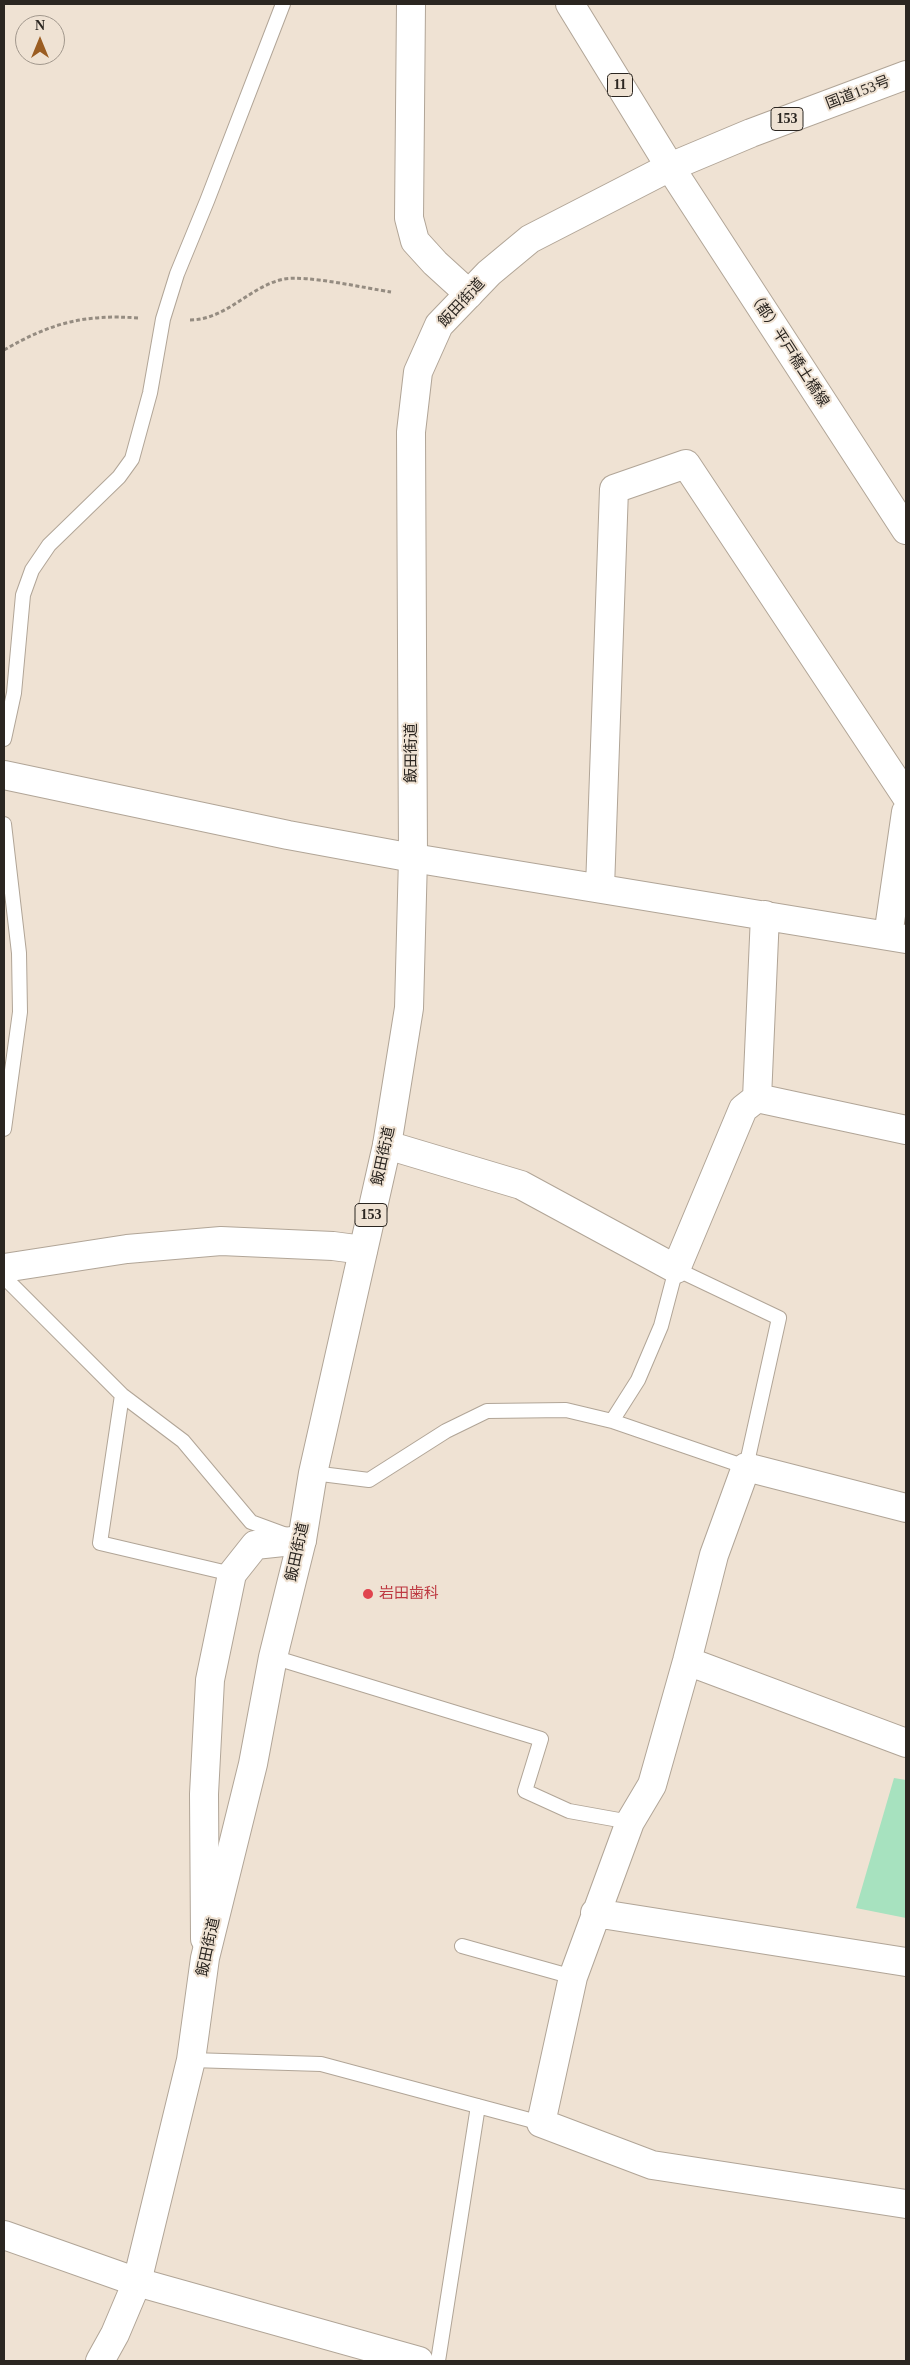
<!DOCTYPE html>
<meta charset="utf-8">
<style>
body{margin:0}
#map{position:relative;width:910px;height:2365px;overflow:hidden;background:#efe2d3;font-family:"Times New Roman",serif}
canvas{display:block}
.frame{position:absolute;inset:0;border:5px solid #2b2621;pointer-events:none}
.north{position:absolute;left:15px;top:15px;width:50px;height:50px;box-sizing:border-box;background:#efe2d3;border:1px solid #a1978c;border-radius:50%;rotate:0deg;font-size:14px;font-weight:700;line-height:20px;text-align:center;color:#2b2621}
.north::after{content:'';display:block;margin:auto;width:18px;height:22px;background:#9b5d22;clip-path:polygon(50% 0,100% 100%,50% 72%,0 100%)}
</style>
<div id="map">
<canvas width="910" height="2365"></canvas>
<div class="frame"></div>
<div class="north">N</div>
</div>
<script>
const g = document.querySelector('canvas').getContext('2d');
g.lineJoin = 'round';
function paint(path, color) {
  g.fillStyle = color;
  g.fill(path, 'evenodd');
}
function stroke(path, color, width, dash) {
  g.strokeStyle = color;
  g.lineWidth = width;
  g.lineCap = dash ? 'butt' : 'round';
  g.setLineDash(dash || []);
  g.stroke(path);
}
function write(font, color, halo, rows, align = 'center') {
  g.font = font + ' "Times New Roman","Noto Sans JP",serif';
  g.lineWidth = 4;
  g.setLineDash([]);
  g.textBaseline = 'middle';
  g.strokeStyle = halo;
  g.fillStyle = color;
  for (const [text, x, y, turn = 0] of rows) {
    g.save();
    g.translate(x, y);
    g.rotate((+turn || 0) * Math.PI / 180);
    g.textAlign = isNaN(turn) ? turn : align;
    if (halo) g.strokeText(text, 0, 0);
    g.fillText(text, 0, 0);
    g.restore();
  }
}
paint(new Path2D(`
 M894,1778L906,1780V1918L856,1908Z`), '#a7e2bf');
const lane = new Path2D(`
 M4,739L14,693L23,595L32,570L49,545L119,477L132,459L150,393L163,319L177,274L207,201L283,4
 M4,824L19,953L20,1012L4,1129
 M4,1277L122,1395L183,1441L251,1522L289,1536
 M122,1395L100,1543L232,1574
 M313,1473L369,1480L446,1431L487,1411L566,1410L612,1421L746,1467L779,1318L676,1269L661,1326L638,1380L612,1421
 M273,1657L541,1739L525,1791L569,1811L630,1822
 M462,1946L573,1977
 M191,2060L321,2064L541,2123
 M438,2361L478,2106`);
const street = new Path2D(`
 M411,4L409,218L415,241L435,263L469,294
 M4,775L288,835L413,858L906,939
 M600,888L614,489L686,464L906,796
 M888,936L906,812
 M757,1098L765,915
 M387,1145L521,1185L676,1269L743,1109L757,1098L906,1130
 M4,1268L127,1249L221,1241L333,1246L363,1250
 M906,1508L746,1467L714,1555L687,1661L652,1785L630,1822L573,1977L541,2123L652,2165L906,2204
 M687,1661L906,1743
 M595,1913L906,1962
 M205,1939L204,1794L210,1680L232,1574L255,1545L302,1540
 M4,2235L137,2282L419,2361`);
const secondary = new Path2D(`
 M670,167L906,530`);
const primary = new Path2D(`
 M570,4L670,167`);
const highway = new Path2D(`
 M100,2361L115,2334L137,2282L191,2060L205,1958L253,1764L273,1657L302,1540L313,1473L387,1145L409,1008L413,858L411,432L418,372L439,325L489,273L530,239L670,167L751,133L906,75`);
stroke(lane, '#b1a597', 16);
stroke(street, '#b1a597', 30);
stroke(secondary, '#b1a597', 30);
stroke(primary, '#b1a597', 30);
stroke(highway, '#b1a597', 30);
stroke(new Path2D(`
 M190,320C226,320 250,286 284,279C307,275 365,288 391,292
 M4,350C51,323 84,314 138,318`), '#958c81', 3, [4, 2.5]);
stroke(lane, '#fff', 14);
stroke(street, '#fff', 28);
stroke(secondary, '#fff', 28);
stroke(primary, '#fff', 28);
stroke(highway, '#fff', 28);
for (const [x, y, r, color] of [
 [368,1594,6,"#e0444e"]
]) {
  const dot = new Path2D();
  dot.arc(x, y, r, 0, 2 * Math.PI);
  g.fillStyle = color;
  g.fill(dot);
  stroke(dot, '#efe2d3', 2);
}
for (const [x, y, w] of [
 [620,85,25],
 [787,119,32],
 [371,1215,32]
]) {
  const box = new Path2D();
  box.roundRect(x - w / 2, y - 11.5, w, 23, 4);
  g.fillStyle = '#efe2d3';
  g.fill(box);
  stroke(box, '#2b2621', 1);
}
write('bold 14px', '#2b2621', null, [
 ["11",620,85],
 ["153",787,119],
 ["153",371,1215]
]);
write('15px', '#2b2621', '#efe2d3', [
 ["国道153号",858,93,-21],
 ["飯田街道",462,303,-47],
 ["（都）平戸橋土橋線",788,349,57],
 ["飯田街道",412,753,-90],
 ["飯田街道",384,1156,-78],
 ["飯田街道",298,1552,-78],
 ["飯田街道",209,1947,-78]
]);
write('15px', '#be3a42', '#efe2d3', [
 ["岩田歯科",379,1594]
], 'left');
</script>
